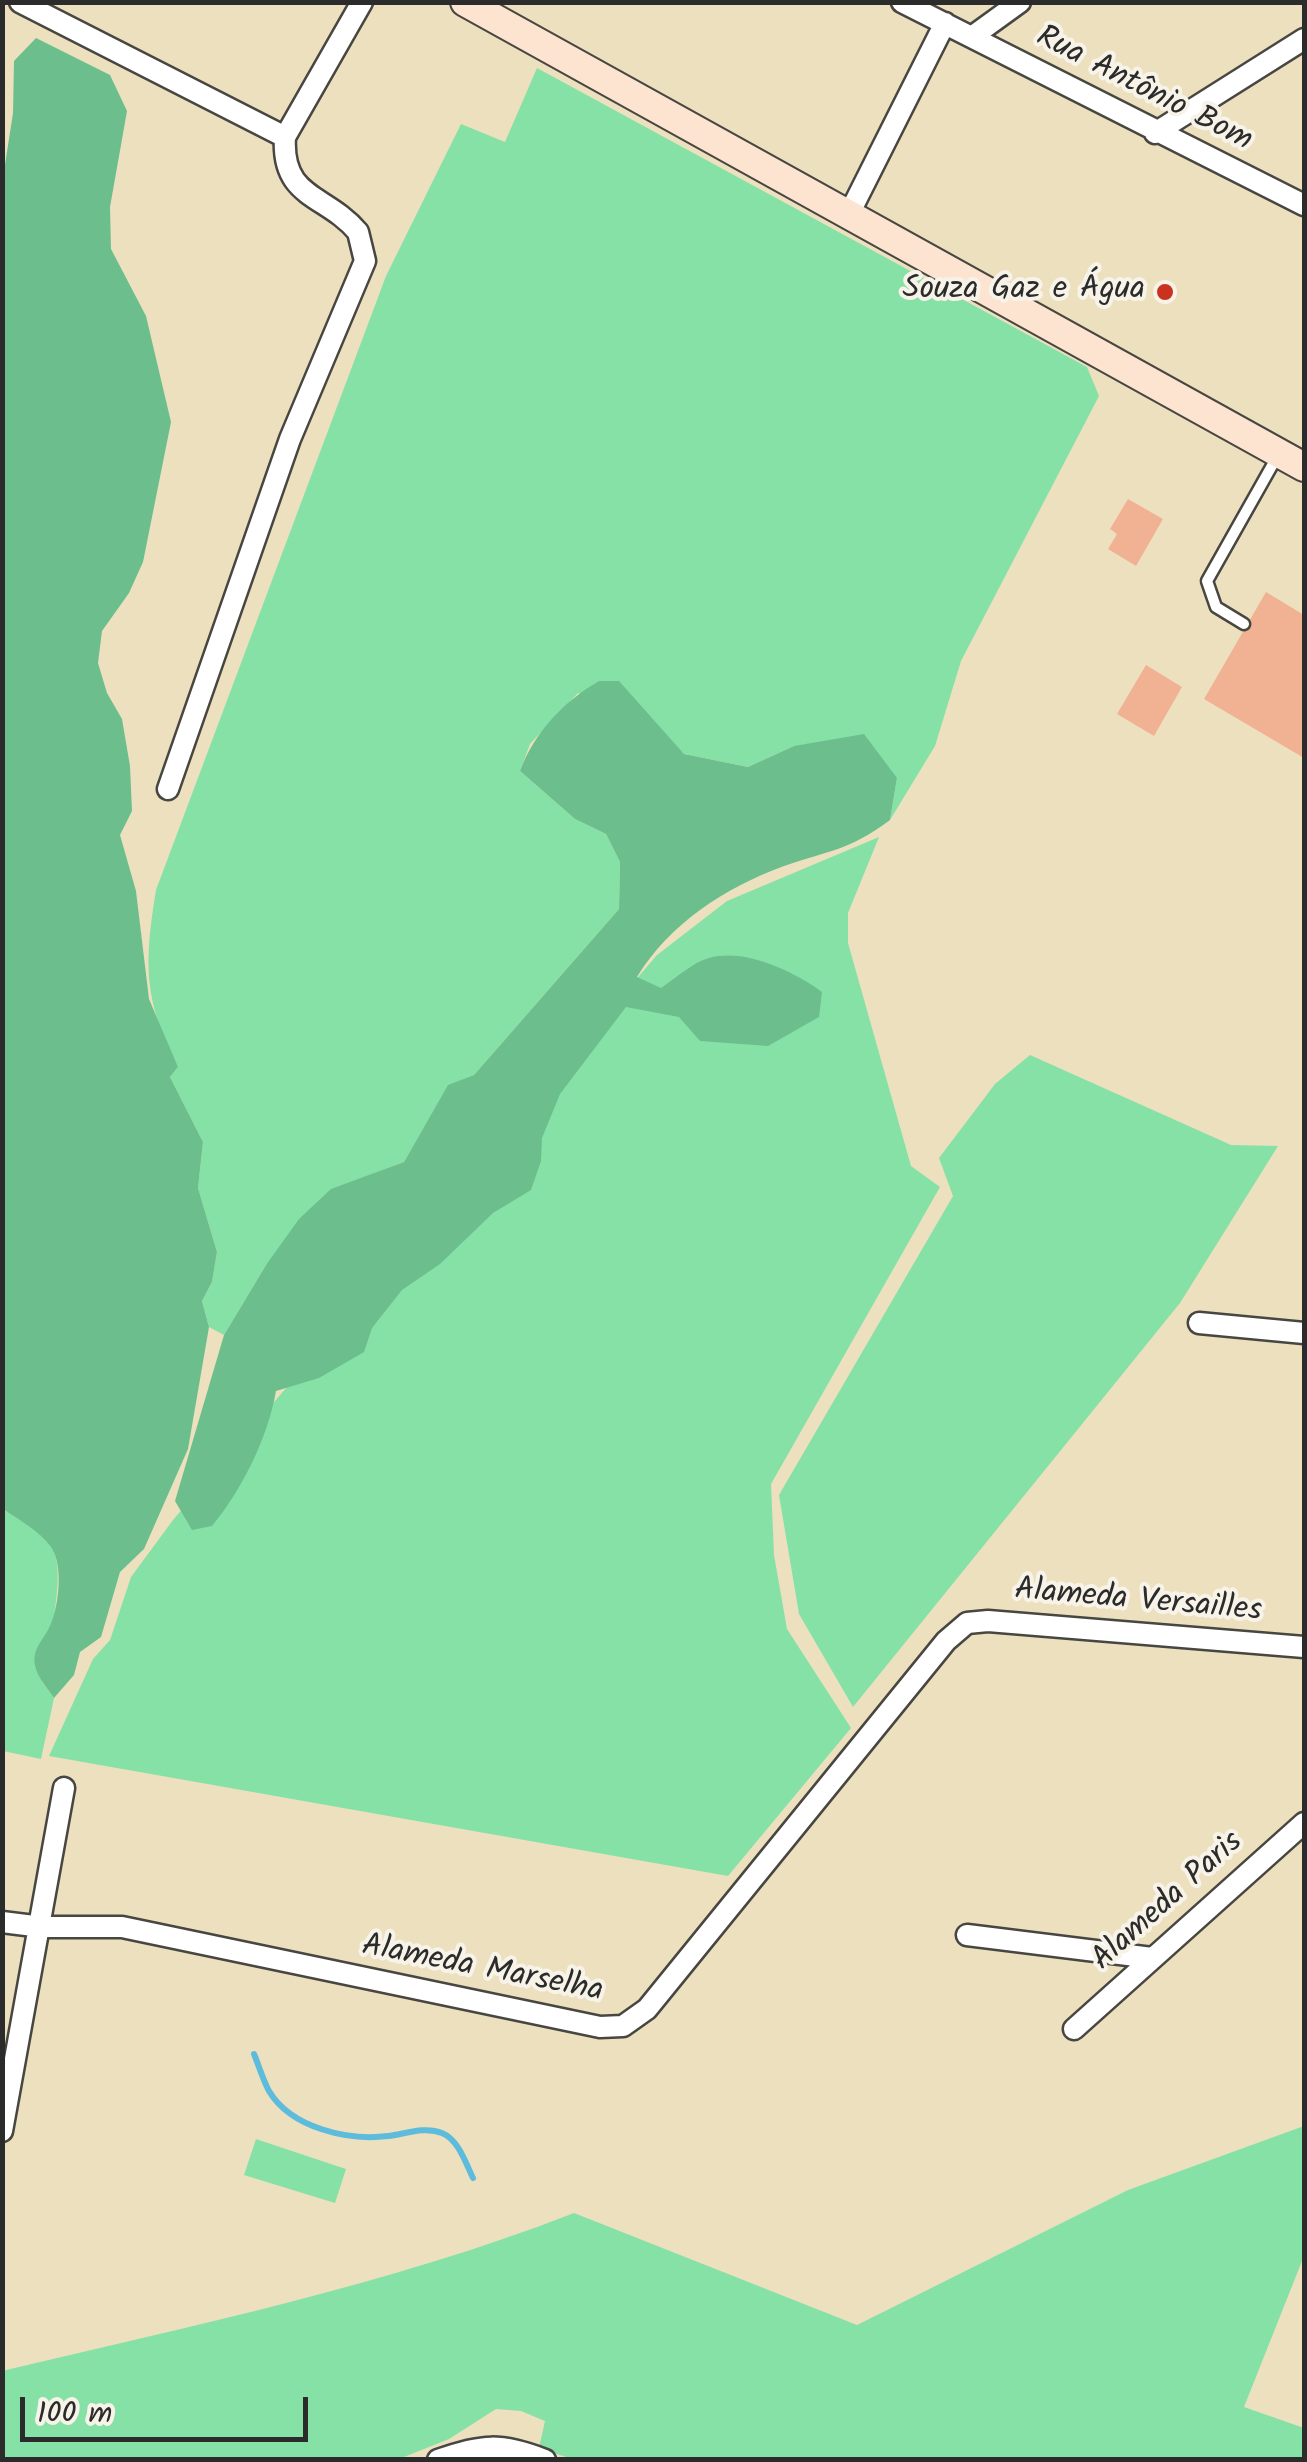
<!DOCTYPE html>
<meta charset="utf-8">
<style>
body{margin:0}
#map{position:relative;width:1307px;height:2462px;overflow:hidden;background:#ece0bf;font-family:Kalam,sans-serif}
canvas{display:block}
.frame{position:absolute;inset:0;border:5px solid #2b2b2b;pointer-events:none}
.scale{position:absolute;left:20px;top:2397px;width:288px;height:45px;box-sizing:border-box;border:5px solid #2b2b2b;border-top:0;padding-left:12px;font-size:30px;line-height:35px;white-space:nowrap;color:#2b2b2b;-webkit-text-stroke:8px #f7f3e8;paint-order:stroke}
</style>
<div id="map">
<canvas width="1307" height="2462"></canvas>
<div class="frame"></div>
<div class="scale">100 m</div>
</div>
<script>
const g = document.querySelector('canvas').getContext('2d');
g.lineJoin = 'round';
function paint(path, color) {
  g.fillStyle = color;
  g.fill(path, 'evenodd');
}
function stroke(path, color, width, dash) {
  g.strokeStyle = color;
  g.lineWidth = width;
  g.lineCap = dash ? 'butt' : 'round';
  g.setLineDash(dash || []);
  g.stroke(path);
}
function write(font, color, halo, rows, align = 'center') {
  g.font = font + ' Kalam,sans-serif';
  g.lineWidth = 8;
  g.setLineDash([]);
  g.textBaseline = 'middle';
  g.strokeStyle = halo;
  g.fillStyle = color;
  for (const [text, x, y, turn = 0] of rows) {
    g.save();
    g.translate(x, y);
    g.rotate((+turn || 0) * Math.PI / 180);
    g.textAlign = isNaN(turn) ? turn : align;
    if (halo) g.strokeText(text, 0, 0);
    g.fillText(text, 0, 0);
    g.restore();
  }
}
paint(new Path2D(`
 M537,68L1087,367L1099,396L961,661L935,746L890,820L897,778L794,746L748,767L684,754L658,730L578,693L530,744L520,771L575,819L606,834L620,862L619,909L474,1075L448,1086L404,1162L370,1175L266,1265L224,1335L209,1327L202,1301L212,1282L217,1252L198,1188L203,1142L170,1077L178,1067C143,1000 144,963 156,890L386,276L461,124L505,142Z
 M879,837L848,913V943L911,1166L940,1187L771,1484L774,1555L787,1629L851,1728L728,1876L49,1756L93,1659L110,1640L131,1577L173,1520L657,955L727,901Z
 M1030,1055L1231,1145L1278,1146L1180,1303L853,1707L799,1614L779,1495L953,1196L939,1158L995,1084Z
 M2,1508C19,1521 41,1530 52,1548C68,1574 46,1651 42,1682L54,1698L41,1759L3,1751Z
 M1304,2126V2256L1244,2407L1304,2428V2459H572L539,2448L545,2421L521,2411L496,2409L449,2439L399,2459H3L2,2371C195,2325 389,2285 574,2213L857,2325L1128,2190Z
 M256,2139L346,2169L335,2203L244,2175Z`), '#86e1a7');
paint(new Path2D(`
 M36,38L110,75L127,111L110,207L111,249L146,316L171,422L143,562L129,593L102,631L98,663L107,693L122,719L130,766L132,811L120,835L136,891L149,999L178,1067L170,1077L203,1142L198,1188L217,1252L212,1282L202,1301L209,1327L188,1449L144,1549L120,1572L101,1637L80,1652L74,1675L54,1698C47,1688 37,1677 35,1665C32,1650 42,1641 48,1630C59,1610 64,1565 51,1547C38,1529 19,1521 2,1508V184L13,113L14,61Z
 M599,681H619L684,754L748,767L794,746L864,734L897,778L890,820C848,851 830,850 784,866C725,888 670,923 637,977L661,988C675,979 693,962 709,958C745,948 793,971 822,992L819,1017L768,1046L700,1041L679,1017L626,1007L560,1094L542,1138L541,1161L531,1190L493,1213L440,1264L402,1290L372,1328L364,1352L319,1378L276,1391C268,1437 242,1490 212,1526L192,1530L175,1501L224,1335L266,1265L299,1219L331,1189L404,1162L448,1085L474,1075L619,909L620,862L606,834L575,819L520,771C534,733 564,701 599,681Z`), '#6cbf8c');
stroke(new Path2D(`
 M254,2054C259,2066 263,2080 269,2091C291,2128 348,2141 388,2136C405,2134 425,2126 442,2133C459,2140 466,2164 473,2178`), '#5dbbdb', 6);
paint(new Path2D(`
 M1128,499L1163,519L1136,566L1108,549L1117,534L1110,529Z
 M1266,592L1304,615V758L1204,699Z
 M1146,665L1182,687L1154,736L1117,714Z`), '#f1b294');
const service = new Path2D(`
 M1244,624L1216,607L1207,581L1278,455`);
const minor = new Path2D(`
 M20,2L285,137
 M902,2L1304,205
 M973,36L1020,2
 M1155,133L1304,39
 M849,214L945,23
 M168,789L290,439L365,261L358,232C326,194 281,199 285,137L362,2
 M1199,1323L1304,1333
 M2,1922L42,1927H122L600,2027L623,2026L647,2009L946,1641L967,1623L988,1621L1304,1647
 M967,1935L1152,1958
 M1074,2029L1304,1823
 M2,2131L64,1788
 M438,2460C482,2444 501,2443 545,2460`);
const secondary = new Path2D(`
 M465,2L1304,467`);
stroke(service, '#484641', 15);
stroke(minor, '#484641', 25);
stroke(secondary, '#484641', 32);
stroke(service, '#fff', 10);
stroke(minor, '#fff', 20);
stroke(secondary, '#fde4d1', 28);
for (const [x, y, r, color] of [
 [1165,292,10,"#c8321e"]
]) {
  const dot = new Path2D();
  dot.arc(x, y, r, 0, 2 * Math.PI);
  g.fillStyle = color;
  g.fill(dot);
  stroke(dot, '#f7f3e8', 4);
}
write('32px', '#2b2b2b', '#f7f3e8', [
 ["Rua Antônio Bom",1143,91,27],
 ["Alameda Versailles",1138,1603,5],
 ["Alameda Paris",1169,1903,-42],
 ["Alameda Marselha",482,1971,11]
]);
write('32px', '#2b2b2b', '#f7f3e8', [
 ["Souza Gaz e Água",1145,292]
], 'right');
</script>
